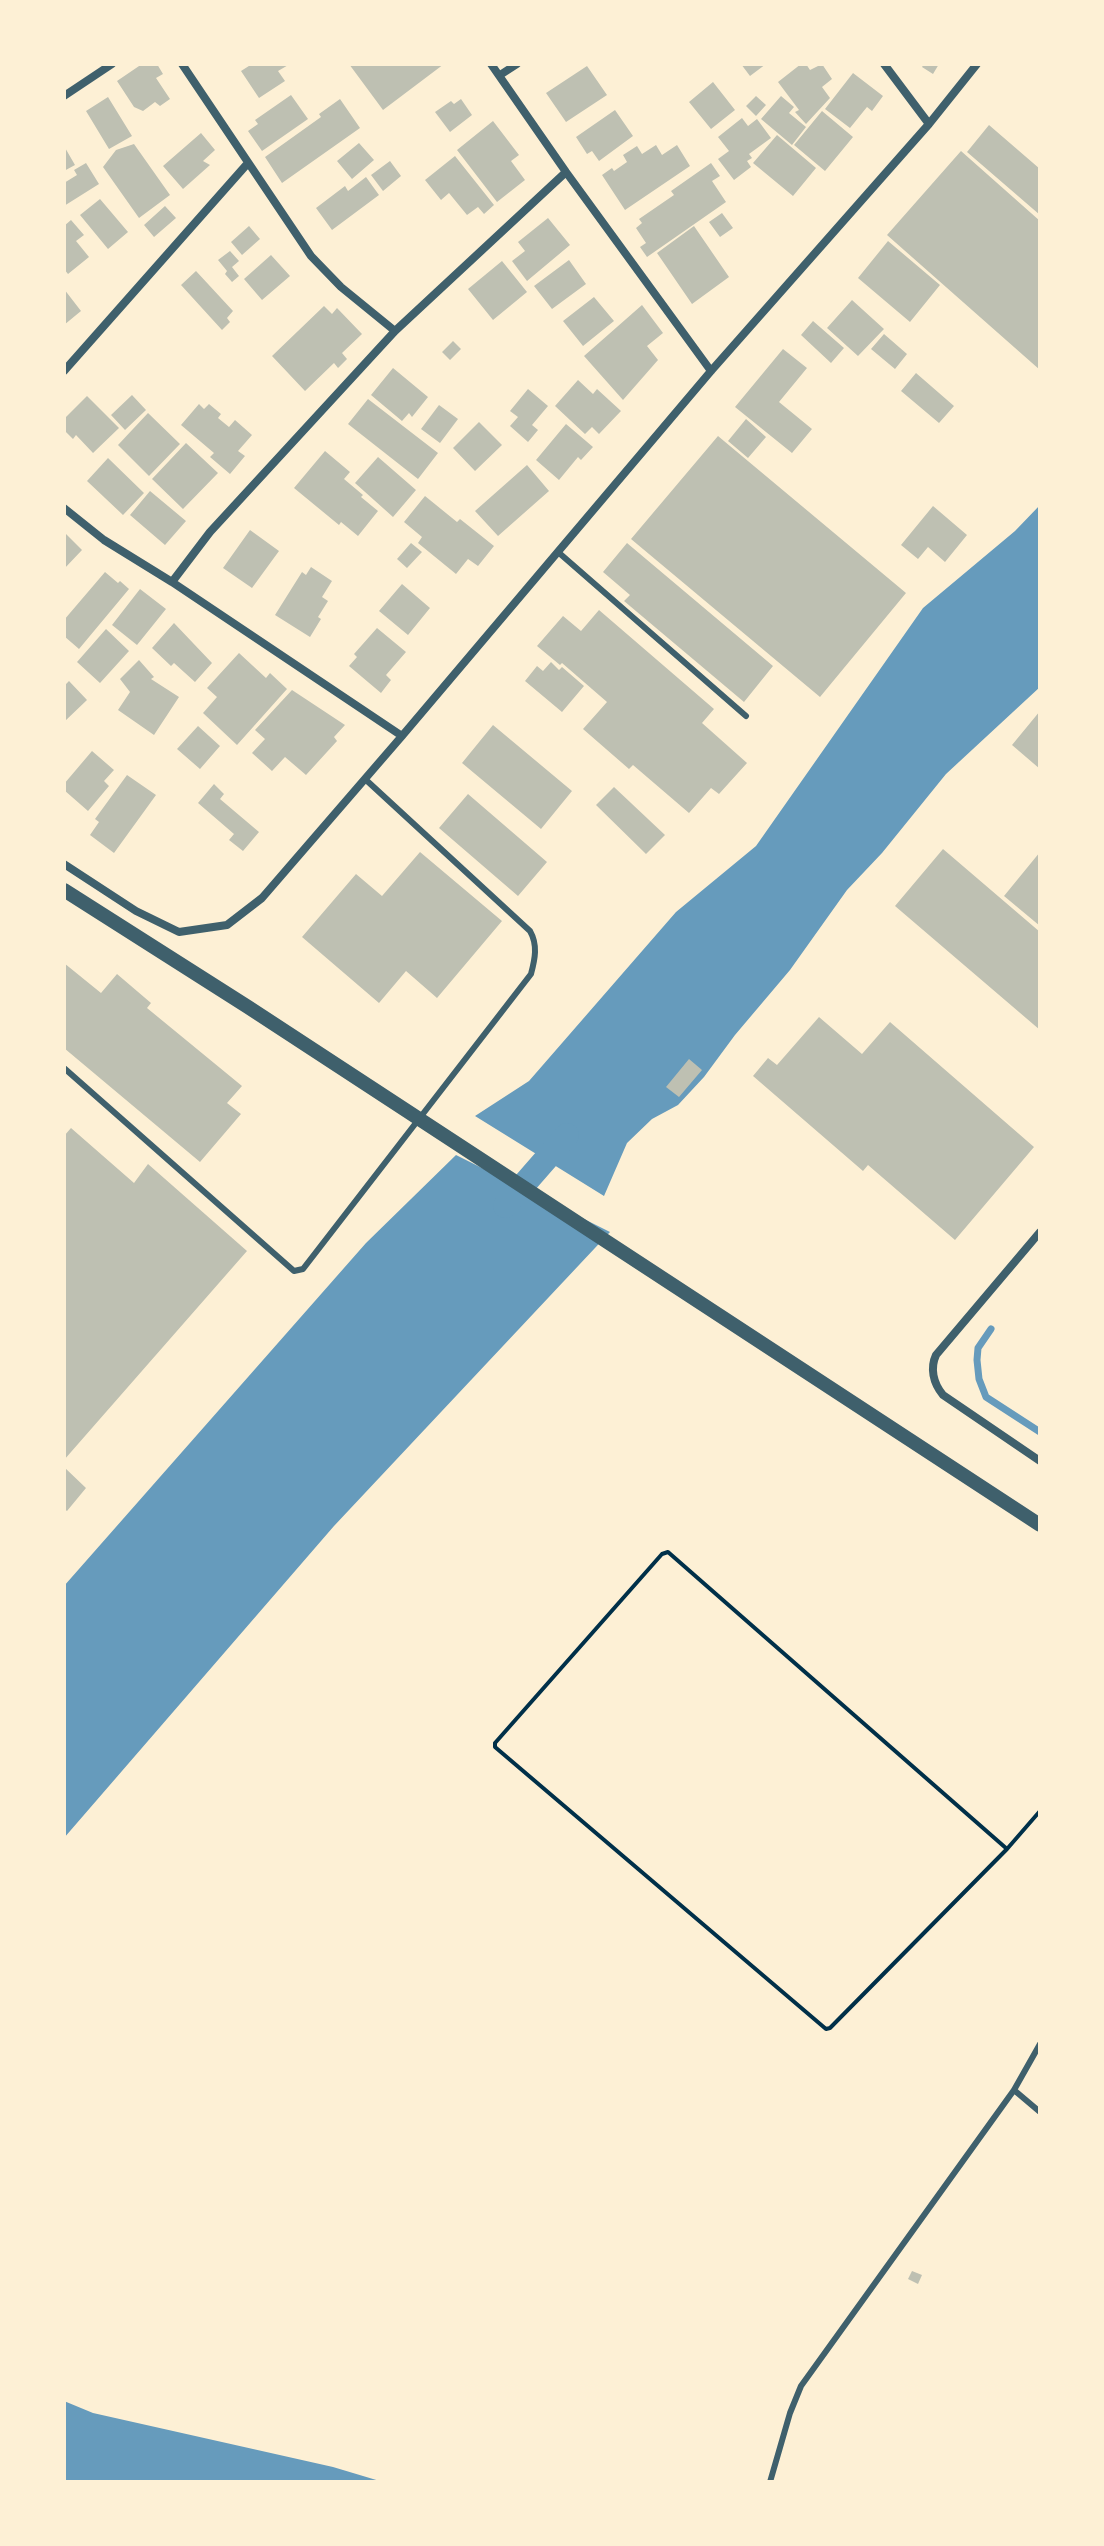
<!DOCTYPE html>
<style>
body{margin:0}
#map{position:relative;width:1104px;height:2546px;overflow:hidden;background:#fdf0d5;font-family:"DM Sans",sans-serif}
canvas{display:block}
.frame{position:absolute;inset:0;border:66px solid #fdf0d5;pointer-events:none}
</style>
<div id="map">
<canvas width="1104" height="2546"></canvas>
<div class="frame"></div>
</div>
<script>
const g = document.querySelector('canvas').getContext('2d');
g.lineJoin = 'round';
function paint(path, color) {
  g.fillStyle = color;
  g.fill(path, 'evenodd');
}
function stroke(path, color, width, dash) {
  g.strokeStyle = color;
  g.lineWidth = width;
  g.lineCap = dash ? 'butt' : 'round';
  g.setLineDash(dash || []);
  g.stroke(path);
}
paint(new Path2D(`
 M1040,505V687L946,774L882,853L847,890L790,970L735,1035L704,1077L678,1105L652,1119L627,1143L604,1196L475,1116L529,1081L676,912L756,846L923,608L1015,531Z
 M456,1155L610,1232L334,1526L64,1838V1586L366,1243Z
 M64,2401L93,2413L333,2467L383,2482H64Z`), '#669bbc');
stroke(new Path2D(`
 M991,1329L978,1348L977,1360L979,1379L986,1397L1040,1432`), '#669bbc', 7);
stroke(new Path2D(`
 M505,1206L567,1135`), '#669bbc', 24);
paint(new Path2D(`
 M142,64H157L163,74L156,78L170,99L160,106L155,102L143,111L134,107L117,81Z
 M252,64H290L278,71L285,81L259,98L241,71Z
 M349,64H444L383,110Z
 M741,64H766L750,76Z
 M801,64H806L810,70L822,64L832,79L822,87L830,98L806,124L795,112L799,110L778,82Z
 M924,64H939L933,74L922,67Z
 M587,66L607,95L566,122L546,93Z
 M853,73L883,96L872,111L867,107L850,128L825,109Z
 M713,82L735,110L711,129L689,102Z
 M291,95L308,119L262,151L248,131L258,124L255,120Z
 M756,96L766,105L756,116L746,106Z
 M781,96L794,107L789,113L806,127L792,145L761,119Z
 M108,97L132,136L109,149L86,111Z
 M340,99L360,128L282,183L265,157L321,117L319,114Z
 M461,99L472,115L450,132L435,112L451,101L454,104Z
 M615,110L633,136L599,161L592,151L587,154L576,137Z
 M822,111L853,137L825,171L794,145Z
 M742,118L748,126L757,119L771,138L749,154L752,158L747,161L751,167L734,180L718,159L729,151L718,137Z
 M493,121L519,155L511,161L525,180L497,202L457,150Z
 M989,125L1040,169V215L967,152Z
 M201,133L215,150L203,161L210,165L183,189L163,166Z
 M777,135L816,168L793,196L753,163Z
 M359,143L374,160L352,179L337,161Z
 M134,144L170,195L139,218L103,167L116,150Z
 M656,145L662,155L677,145L690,166L625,210L602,175L612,168L614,171L627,162L623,155L637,146L642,154Z
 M64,146L75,165L64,171Z
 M961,151L1040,221V370L887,235Z
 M455,156L494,205L484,214L478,207L467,215L449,193L441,200L425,180Z
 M390,161L401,176L383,191L371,175Z
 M86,163L99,184L64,206V183L77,175L74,170Z
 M711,163L720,176L712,181L726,202L647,257L640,247L646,243L636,228L642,223L639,219L674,195L671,191Z
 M366,177L379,195L332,230L316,208L345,186L348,191Z
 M100,199L128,232L108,249L80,215Z
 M165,206L176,218L154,237L144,225Z
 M722,213L733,228L720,237L709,222Z
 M548,218L570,245L527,281L512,261L525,251L518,242Z
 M71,220L84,235L76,241L89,257L68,274L64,269V226Z
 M249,226L260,239L242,255L231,242Z
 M694,226L729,277L692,304L657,253Z
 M888,241L940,285L910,322L858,278Z
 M230,251L239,261L232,267L239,276L232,282L225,274L227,271L218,260Z
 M271,255L290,276L262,300L244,279Z
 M569,260L586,284L552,309L534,286Z
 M502,261L527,292L493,320L468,289Z
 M196,271L233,311L227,318L230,322L222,330L181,285Z
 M64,289L81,311L64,325Z
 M594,297L614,321L583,346L563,321Z
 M852,300L884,329L858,356L827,328Z
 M642,305L663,333L647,346L658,360L623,400L584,356Z
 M324,306L332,314L337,308L362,334L342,353L347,359L338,368L334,363L305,391L272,356Z
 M813,321L844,348L831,363L801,335Z
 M884,334L907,354L895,369L871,349Z
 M453,341L461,349L450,360L442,352Z
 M783,349L807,368L779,402L812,429L792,453L735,407Z
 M393,368L428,397L412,417L409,413L402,421L371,395Z
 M916,373L954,406L939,423L901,391Z
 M578,380L593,394L597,389L621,411L599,434L592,427L585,434L555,406Z
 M528,389L548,406L532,425L538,430L528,442L510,426L518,417L510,411Z
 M132,395L146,410L125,430L111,415Z
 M87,396L119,428L93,453L76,435L73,439L64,430V419Z
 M368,399L438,453L418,479L348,424Z
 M199,404L204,409L209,404L221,414L218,418L229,427L235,420L252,435L238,451L245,456L230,474L210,457L214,453L181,425Z
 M439,405L458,419L440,443L421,429Z
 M148,413L180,444L149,476L118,445Z
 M746,419L766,437L748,458L728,441Z
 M479,422L502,445L475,471L453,448Z
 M566,424L593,447L581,460L578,457L559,480L536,460Z
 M718,436L906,593L820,697L631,539Z
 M186,443L218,473L183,509L152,479Z
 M325,451L350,472L344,479L363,495L361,497L378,511L358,536L341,522L339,525L294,488Z
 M378,457L416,490L393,517L355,483Z
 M108,458L144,493L123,515L87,481Z
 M527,465L549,491L498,536L475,511Z
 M150,491L186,521L165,545L130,515Z
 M425,496L457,522L460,519L494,546L478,566L468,559L456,574L418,543L422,537L404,522Z
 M933,506L967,535L945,562L928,547L918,559L901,545Z
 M250,530L279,551L252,588L223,568Z
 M64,532L82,550L64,569Z
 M411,543L422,552L407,568L397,559Z
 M627,543L773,666L744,702L624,601L630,595L603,572Z
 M311,567L332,581L322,597L328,601L318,617L321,619L310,637L275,615L302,572L306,575Z
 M105,572L118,583L120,581L129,589L79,649L64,636V620Z
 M402,584L430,608L408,635L379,611Z
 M140,589L166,609L137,645L112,625Z
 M599,610L714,709L702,723L747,763L719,794L711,788L689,813L633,765L629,769L583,729L607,702L562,663L560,665L537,646L563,616L581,631Z
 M174,623L212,663L195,682L174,663L171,666L152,648Z
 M377,628L406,652L386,675L391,680L381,693L349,666L357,657L354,654Z
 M106,629L129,651L100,683L77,662Z
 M239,653L266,678L270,673L287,689L237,745L203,713L217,697L207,688Z
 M139,660L154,677L151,679L179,697L154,735L118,710L130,692L120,679Z
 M551,662L559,670L562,667L584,686L562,712L525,681L537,666L543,671Z
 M69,681L87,700L64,722V686Z
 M292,690L345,725L334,737L337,741L306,775L285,757L272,771L252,753L265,739L255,730Z
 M1040,711V769L1012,745Z
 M493,725L572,791L541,829L462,763Z
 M198,726L220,746L200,769L177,749Z
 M92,751L114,770L104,781L109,786L88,811L64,790V784Z
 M127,775L156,795L114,853L90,835L99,822L95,819Z
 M214,784L224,794L220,799L259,832L243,851L229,840L234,834L198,803Z
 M614,787L665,835L646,854L596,805Z
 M468,794L547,862L518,896L439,828Z
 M943,849L1040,932V1030L895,906Z
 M420,852L502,921L437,998L406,971L379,1003L302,937L356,874L382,896Z
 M1040,852V926L1004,896Z
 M64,963L101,993L117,974L151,1003L147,1008L242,1086L227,1103L241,1114L200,1162L64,1048Z
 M819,1017L862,1054L890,1022L1034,1147L955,1240L868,1165L863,1171L753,1076L768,1058L777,1065Z
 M689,1059L702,1070L679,1097L666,1087Z
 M71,1128L134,1183L148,1164L247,1251L64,1460V1136Z
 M64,1467L86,1488L67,1511L64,1509Z
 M912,2271L922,2275L918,2284L908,2279Z`), '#bec0b2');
stroke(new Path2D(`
 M1007,1849L668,1552L662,1554L495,1743V1747L826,2029L830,2028L1007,1849L1040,1811`), '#003049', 4);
stroke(new Path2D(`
 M558,552L746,716
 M64,1068L294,1271L303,1269L531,974C535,959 538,945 530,931L365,779
 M1014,2090L1040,2112
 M770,2482L790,2413L801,2386L1014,2090L1040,2044`), '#3f606c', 6);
stroke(new Path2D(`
 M182,64L311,256L341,287L395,331
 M491,64L566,172L711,371
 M884,64L929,124
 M500,75L517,64
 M64,96L112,64
 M64,371L248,163
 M64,508L104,540L172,582L402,736
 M172,582L210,532L395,331L566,172
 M64,864L136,911L179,932L227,925L262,898L402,736L711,371L929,124L977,64
 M1040,1232L936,1355C930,1368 933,1383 943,1395L1040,1461`), '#3f606c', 8);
stroke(new Path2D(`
 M64,890L248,1007L1040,1525`), '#3f606c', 14);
</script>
